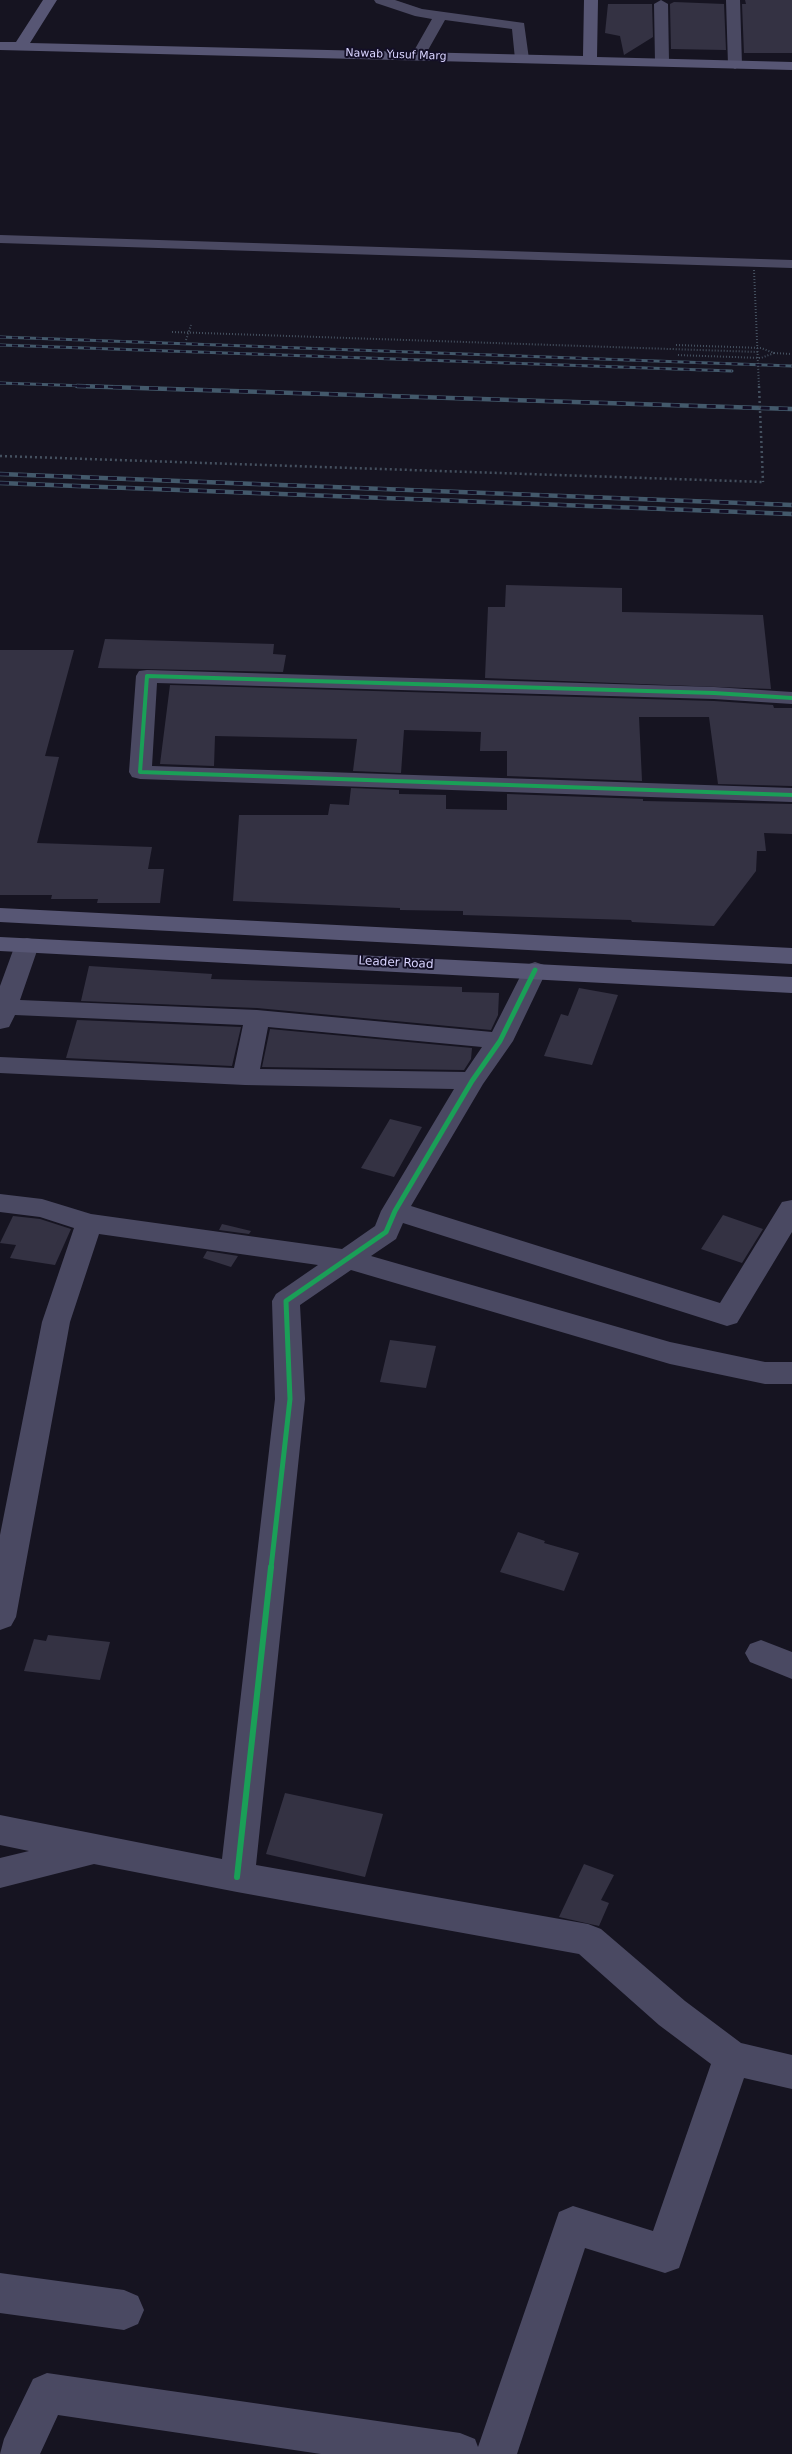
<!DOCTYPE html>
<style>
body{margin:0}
canvas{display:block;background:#161421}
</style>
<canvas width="792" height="2454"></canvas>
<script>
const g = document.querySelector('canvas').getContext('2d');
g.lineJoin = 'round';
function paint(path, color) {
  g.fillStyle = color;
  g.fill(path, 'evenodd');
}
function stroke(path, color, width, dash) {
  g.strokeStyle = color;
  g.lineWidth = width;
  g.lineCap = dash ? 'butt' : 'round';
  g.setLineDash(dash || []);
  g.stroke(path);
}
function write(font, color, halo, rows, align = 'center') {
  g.font = font + ' "DejaVu Sans",sans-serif';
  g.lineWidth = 4;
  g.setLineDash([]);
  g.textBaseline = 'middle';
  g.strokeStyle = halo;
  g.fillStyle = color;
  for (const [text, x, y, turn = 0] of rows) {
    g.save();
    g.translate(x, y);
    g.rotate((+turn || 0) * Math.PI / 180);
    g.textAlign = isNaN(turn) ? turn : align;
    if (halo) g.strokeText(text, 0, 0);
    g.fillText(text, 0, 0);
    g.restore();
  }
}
paint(new Path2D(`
 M745,0H792V53H744L742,4H746Z
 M674,2L724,4L726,50L671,49L670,4Z
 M608,4H652L653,37L624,55L620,36L605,33Z
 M506,585L622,588V612L763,615L771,689L485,678L488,607H505Z
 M105,639L274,644L273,654L286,655L283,672L98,668Z
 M0,650H74L45,756L59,757L37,843L152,847L148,869H164L160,903H97L98,899H51L52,895H0Z
 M170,685L714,701L773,705L774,708H792V786L718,784L709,717H639L642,781L507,776V751H480L481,732L404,730L401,773L353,771L357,739L215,736L214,766L160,764Z
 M351,788L399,790V794L446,795V809L507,810V794L643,799V801L792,804V834L764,833L766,851H757L756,871L714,926L632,922L631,920L463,915V911L400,910V908L233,901L239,815H328L330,804L349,805Z
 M89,966L212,974L211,979L462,987V992L499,993L498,1015L491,1030L257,1008L81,1001Z
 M579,988L618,995L592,1065L544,1056L561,1014L568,1016Z
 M77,1020L241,1027L232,1066L66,1058Z
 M270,1029L472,1048L471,1059L464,1070L262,1067Z
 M390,1119L422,1127L394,1177L361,1168Z
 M723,1215L763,1229L742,1263L701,1249Z
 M13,1216L40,1219L71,1229L55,1265L10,1258L16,1245L0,1243Z
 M222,1224L251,1231L249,1234L219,1230Z
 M207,1251L238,1256L231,1267L203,1258Z
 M390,1340L436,1346L426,1388L380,1382Z
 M518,1532L545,1541L544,1543L579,1553L564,1591L500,1572Z
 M48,1635L110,1642L100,1680L24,1671L34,1639L46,1641Z
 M285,1793L383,1814L365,1877L266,1854Z
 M584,1864L614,1875L601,1900L609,1903L599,1926L559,1917Z`), '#343243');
stroke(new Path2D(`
 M172,332L758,352
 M186,340L191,325
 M676,345L761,348L774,353L761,358L676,355
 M774,353L792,354`), '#44505f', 2, [1, 2]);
stroke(new Path2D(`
 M0,456L763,482`), '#44505f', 2.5, [2, 3]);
paint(new Path2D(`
 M0,235L792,260V268L0,243Z`), '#4a4962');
paint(new Path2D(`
 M374,0H395L422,9L524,23L529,59L522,63L515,59L512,29L445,20L423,59H413L411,56L432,19L415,16L376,3Z
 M661,0L668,4L669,62L662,66L655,62L654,4Z
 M726,0H740L742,65L735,69L728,65Z
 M147,670L714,687L792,692V704L714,699L157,683L152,766L792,788V802L140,779L132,777L129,772L136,676L139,671Z
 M27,938L36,940L39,945L20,1000L257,1010L492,1032L526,965L535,962L544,965L547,970L513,1041L483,1084L411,1206L720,1303L782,1202L792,1200V1232L737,1323L727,1326L403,1223L396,1239L371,1256L670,1342L765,1362H792V1384H765L670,1364L351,1270L300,1305L305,1399L256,1865L588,1924L601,1929L685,2001L741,2043L792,2055V2089L744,2078L679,2268L665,2273L585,2248L517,2454H321L58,2415L40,2454H0L4,2439L33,2379L47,2373L460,2433L475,2439L478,2447L559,2212L573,2206L653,2231L711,2064L659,2025L579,1954L237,1892L94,1864L0,1888V1858L29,1851L0,1845V1815L222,1859L275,1399L272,1301L276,1294L318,1265L99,1234L70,1322L16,1617L11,1626L0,1630V1535L42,1322L74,1228L40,1217L0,1212V1194L42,1199L91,1214L342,1249L375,1226L381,1211L454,1089L245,1085L0,1073V1057L234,1068L243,1025L15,1015L9,1027L0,1029V986L15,945L18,940ZM268,1027L482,1047L465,1072L260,1069Z
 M761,1640L792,1652V1679L750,1662L745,1653L750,1644Z
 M0,2273L124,2290L138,2296L144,2310L138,2324L124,2330L0,2313Z`), '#4a4962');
paint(new Path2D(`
 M43,0H57L30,43L583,56L584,0H598L597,57L792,62V70L0,50V42H16Z
 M0,908L792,948V964L0,922Z
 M0,937L792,977V993L0,951Z`), '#575674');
const railFar1 = new Path2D(`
 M0,337L792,366
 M0,345L732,371
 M0,383L115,387`);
const rail = new Path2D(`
 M77,386L792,409
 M0,474L792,505
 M0,483L792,514`);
stroke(railFar1, '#43596b', 3);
stroke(rail, '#43596b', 4.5);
stroke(railFar1, '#130f26', 2, [6]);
stroke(rail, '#130f26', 3, [9]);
stroke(new Path2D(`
 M754,270L759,387`), '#44505f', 2, [1, 2]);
stroke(new Path2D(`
 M759,386L763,482`), '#44505f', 2.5, [2, 3]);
stroke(new Path2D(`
 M792,698L714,693L147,676L140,772L792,795`), '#1a9f57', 4);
stroke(new Path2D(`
 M271,1568L290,1399L286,1301L386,1232L395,1211L472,1081L500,1041L535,970`), '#1a9f57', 5);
stroke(new Path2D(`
 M237,1877L271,1567`), '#1a9f57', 6);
write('11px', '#d9d4ff', '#130f26', [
 ["Nawab Yusuf Marg",396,55,2]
]);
write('12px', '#d9d4ff', '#130f26', [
 ["Leader Road",396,963,3]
]);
</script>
